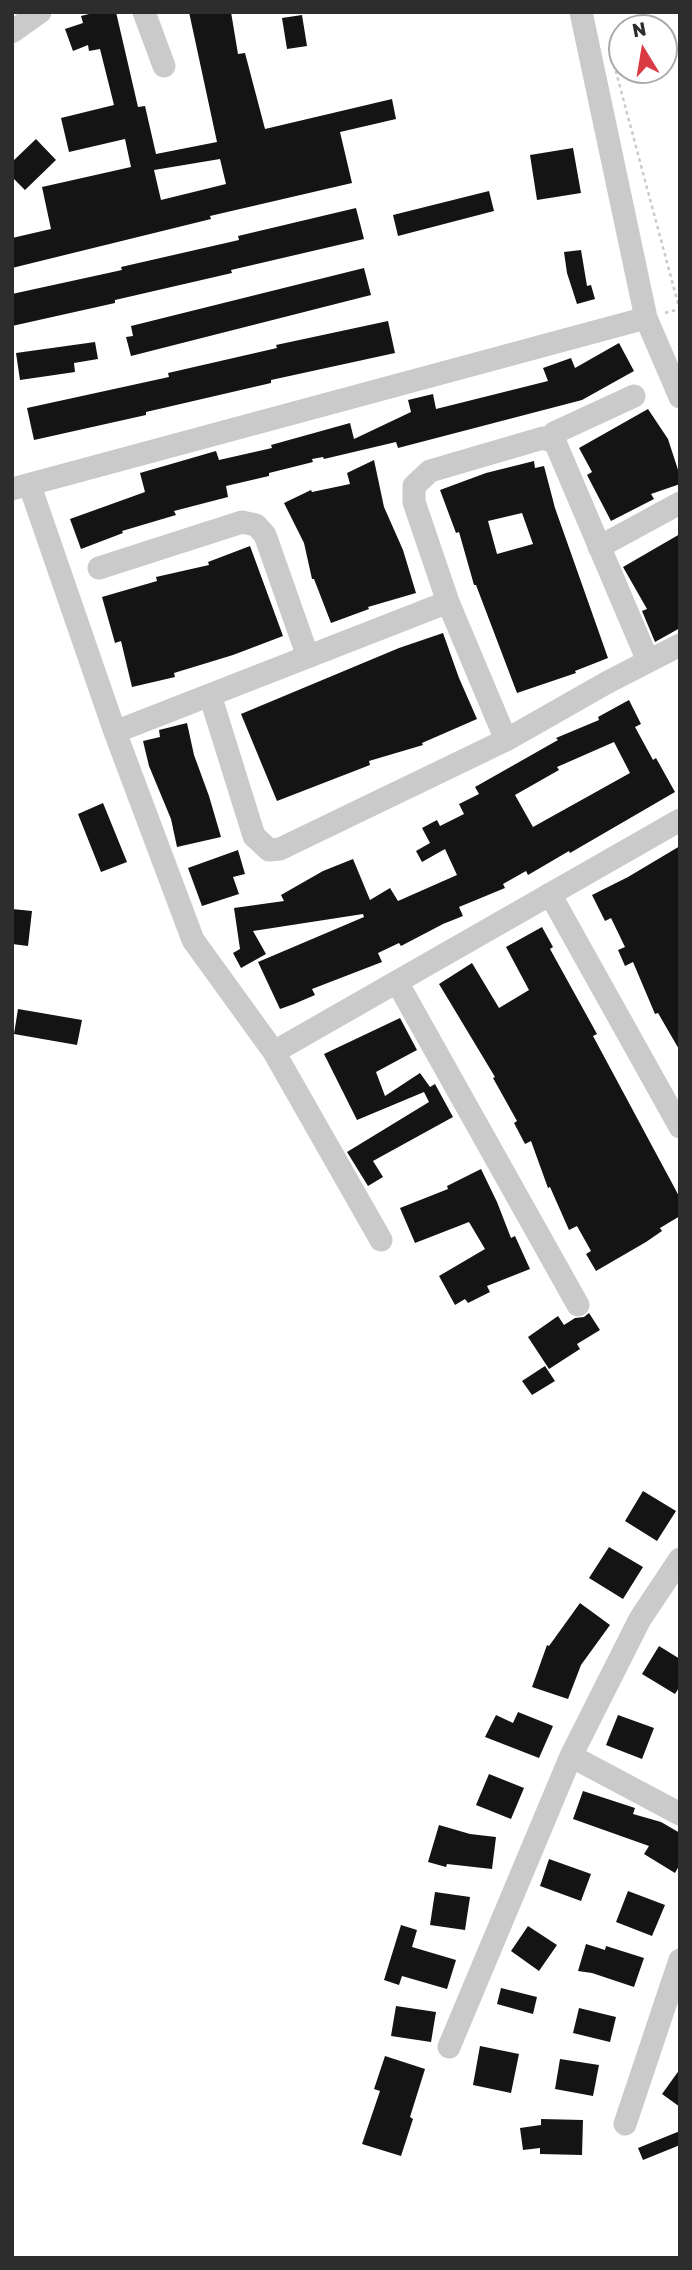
<!DOCTYPE html>
<style>
body{margin:0}
#map{position:relative;width:692px;height:2270px;overflow:hidden;background:#fff;font-family:Rubik,sans-serif}
canvas{display:block}
.frame{position:absolute;inset:0;border:14px solid #2d2d2d;pointer-events:none}
.north{position:absolute;left:608px;top:14px;width:70px;height:70px;box-sizing:border-box;background:#fff;border:2px solid #ababab;border-radius:50%;rotate:349deg;font-size:19px;font-weight:700;line-height:28px;text-align:center;color:#2d2d2d}
.north::after{content:'';display:block;margin:auto;width:24px;height:32px;background:#d83b44;clip-path:polygon(50% 0,100% 100%,50% 72%,0 100%)}
</style>
<div id="map">
<canvas width="692" height="2270"></canvas>
<div class="frame"></div>
<div class="north">N</div>
</div>
<script>
const g = document.querySelector('canvas').getContext('2d');
g.lineJoin = 'round';
function paint(path, color) {
  g.fillStyle = color;
  g.fill(path, 'evenodd');
}
function stroke(path, color, width, dash) {
  g.strokeStyle = color;
  g.lineWidth = width;
  g.lineCap = dash ? 'butt' : 'round';
  g.setLineDash(dash || []);
  g.stroke(path);
}
paint(new Path2D(`
 M97,12H116L138,107L145,106L156,154L217,142L189,12H231L238,54L245,53L265,129L392,99L396,119L340,132L352,183L210,216L211,219L12,268V238L51,229L42,187L131,167L125,139L69,152L61,118L114,105L100,49L89,51L88,45L73,51L65,29L83,23L81,16ZM220,159L226,184L161,200L154,170Z
 M302,15L307,46L287,49L282,18Z
 M36,139L56,160L25,190L12,177V162Z
 M573,148L581,193L537,200L530,155Z
 M489,191L494,211L398,236L393,215Z
 M356,208L364,239L231,270L232,273L115,300V303L12,326V294L122,270L121,267L239,240L238,236Z
 M581,250L587,286L591,285L595,299L577,304L567,273L564,252Z
 M364,268L371,295L131,356L126,337L133,336L131,326Z
 M388,321L395,353L271,380V383L146,412V415L34,440L27,408L169,377L168,373L277,348L276,345Z
 M95,342L98,359L74,363L75,372L20,380L16,353Z
 M619,343L634,371L582,400L398,448L396,442L324,459L323,457L312,459L313,462L269,473V476L226,486L228,497L174,511L176,515L122,531L123,533L81,549L70,519L145,492L140,473L216,451L219,460L272,448L271,445L350,423L354,439L411,412L408,400L433,394L436,409L548,381L543,368L571,358L575,368Z
 M648,409L668,439L680,476V484L651,494L654,499L611,521L587,475L592,472L579,448Z
 M374,460L384,507L403,550L416,593L368,607L369,609L331,623L314,579H312L304,543L284,503L311,490L312,492L350,484L347,473Z
 M534,461L535,468L544,466L555,508L608,658L575,671L576,673L517,693L476,585H474L459,532L456,533L440,490L486,473ZM522,513L533,544L497,554L488,521Z
 M680,534V628L655,642L642,611L647,609L623,567Z
 M250,546L283,636L233,655L174,673L175,677L132,687L121,641L115,643L102,597L157,581L156,577L209,565L208,562Z
 M443,633L459,678L477,719L422,743L423,745L369,761L370,765L277,801L241,714L399,648Z
 M629,700L641,724L635,727L653,760L656,758L675,792L570,853L569,851L528,875L526,871L503,884L505,888L459,907L463,916L443,924L401,946L399,943L378,953L382,962L312,989L315,995L294,1004L280,1009L258,962L364,917L363,914L253,931L266,954L241,968L233,953L240,949L234,908L284,901L281,895L323,871L353,859L370,900L390,888L398,901L457,875L445,849L422,862L416,851L430,843L422,828L437,820L440,826L464,814L459,804L479,794L475,787L558,740L556,738L599,720L598,717ZM614,742L630,773L533,827L515,795L559,770L557,767Z
 M187,723L194,755L209,796L221,837L177,847L171,819L149,766L143,741L160,737L159,730Z
 M103,803L127,862L101,872L78,814Z
 M680,846V1051L658,1013L655,1014L633,962L625,966L618,950L625,947L611,918L605,921L592,895L628,877Z
 M238,850L245,874L233,877L239,894L202,906L188,868Z
 M12,909L32,911L28,946L12,944Z
 M542,927L553,947L550,949L597,1034L593,1036L680,1198V1216L660,1228L662,1231L646,1242L596,1271L586,1254L591,1251L577,1226L569,1230L550,1187L548,1188L531,1141L525,1144L514,1123L517,1121L493,1078L495,1077L439,984L472,963L499,1008L529,990L506,947Z
 M18,1009L82,1020L77,1045L14,1034Z
 M400,1018L417,1050L376,1072L385,1096L420,1073L430,1087L435,1084L453,1117L373,1161L383,1177L368,1186L347,1152L429,1102L424,1092L357,1120L324,1054Z
 M481,1169L497,1202L511,1238L515,1236L530,1269L487,1286L490,1292L468,1303L465,1299L455,1305L439,1276L485,1249L469,1222L415,1243L400,1208L448,1189L447,1186Z
 M589,1313L600,1330L577,1344L580,1349L549,1369L528,1337L558,1316L564,1325L575,1318L584,1317Z
 M545,1366L555,1381L532,1395L522,1381Z
 M643,1491L676,1511L657,1541L625,1521Z
 M609,1547L643,1567L623,1599L589,1578Z
 M580,1603L610,1625L581,1665L568,1699L532,1687L547,1645L549,1646Z
 M659,1646L680,1659V1686L675,1694L642,1674Z
 M518,1712L553,1726L539,1758L485,1737L496,1715L513,1723Z
 M618,1715L654,1728L642,1759L606,1745Z
 M489,1774L524,1788L511,1819L476,1805Z
 M583,1791L635,1808L633,1814L661,1822L680,1833V1864L675,1873L644,1854L649,1846L573,1819Z
 M439,1825L470,1834L496,1837L492,1869L447,1864L446,1867L428,1862Z
 M549,1859L591,1874L581,1901L540,1886Z
 M628,1891L665,1905L652,1936L616,1922Z
 M435,1892L470,1897L465,1930L430,1925Z
 M401,1925L417,1930L412,1947L456,1960L447,1989L402,1976L399,1985L384,1980Z
 M528,1926L557,1945L539,1971L511,1951Z
 M586,1944L605,1950L606,1946L644,1958L634,1987L592,1973L578,1971Z
 M501,1988L537,1997L533,2014L497,2004Z
 M396,2006L436,2012L431,2042L391,2036Z
 M579,2008L616,2017L610,2042L573,2033Z
 M480,2046L519,2054L511,2093L473,2085Z
 M385,2056L425,2069L410,2117L413,2119L401,2156L362,2144L380,2091L374,2089Z
 M560,2059L599,2065L593,2096L555,2089Z
 M680,2069V2107L662,2094Z
 M541,2119L583,2120L582,2155L540,2154V2148L523,2150L520,2128L541,2125Z
 M680,2131V2145L643,2160L638,2148Z`), '#141414');
stroke(new Path2D(`
 M612,57L680,311
 M665,313L679,309`), '#cacaca', 2.5, [3.5, 3.5]);
stroke(new Path2D(`
 M144,12L164,66
 M581,12L646,318L680,397
 M12,32L40,12
 M549,440L554,433L634,396
 M30,486L115,732L193,940L274,1052L381,1240
 M12,489L646,318
 M599,547L680,503
 M99,568L242,522L256,525L265,535L308,657
 M210,695L254,836L269,850L280,849L506,740L608,682L680,645
 M115,732L448,602
 M506,740L448,602L414,502V486L430,471L543,438L555,442L648,661
 M550,894L680,1127
 M397,982L578,1305
 M274,1052L680,820
 M571,1756L680,1814
 M449,2047L571,1756L640,1619L680,1559
 M625,2124L680,1960`), '#cacaca', 23);
</script>
